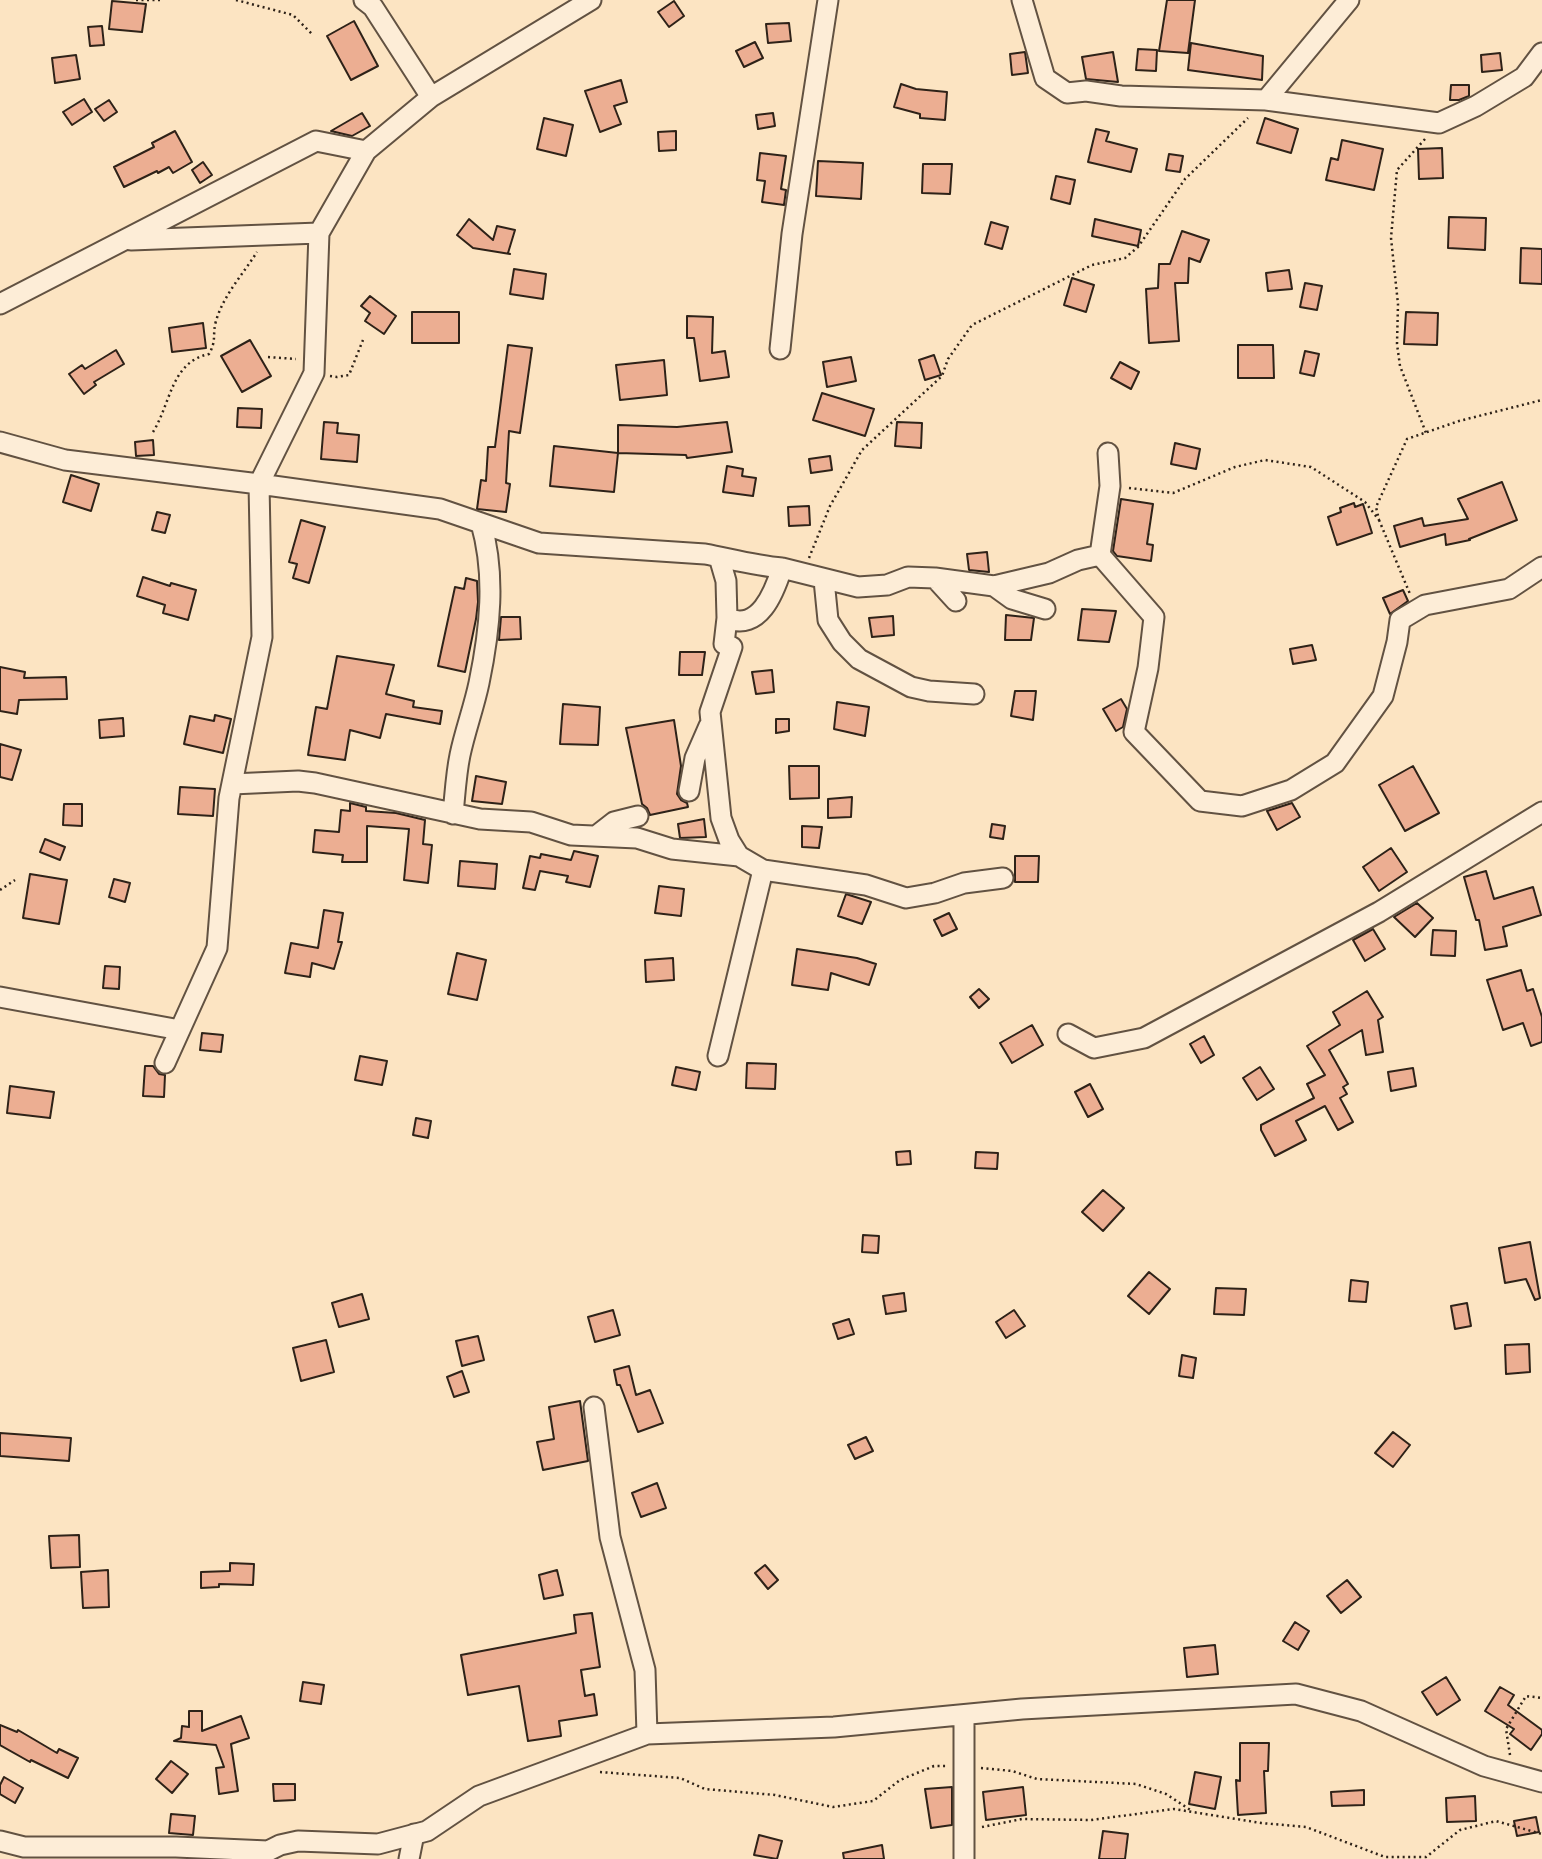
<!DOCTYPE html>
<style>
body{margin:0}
canvas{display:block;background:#fce4c2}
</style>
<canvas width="1542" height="1859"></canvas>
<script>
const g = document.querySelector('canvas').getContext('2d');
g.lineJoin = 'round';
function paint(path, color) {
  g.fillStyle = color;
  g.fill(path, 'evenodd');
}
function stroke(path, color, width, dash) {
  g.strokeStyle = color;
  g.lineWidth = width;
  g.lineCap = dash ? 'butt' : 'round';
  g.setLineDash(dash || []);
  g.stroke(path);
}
const building = new Path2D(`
 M1167,0H1195L1188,53L1159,51Z
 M112,1L146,4L142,32L109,29Z
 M674,1L684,16L669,27L658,12Z
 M354,21L378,66L351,80L327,36Z
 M789,23L791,41L768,43L766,24Z
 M102,26L104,45L90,46L88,27Z
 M755,42L763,58L744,67L736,51Z
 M1191,43L1263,56L1262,80L1188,70Z
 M1138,49L1157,50L1156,71L1136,70Z
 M1025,52L1028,73L1012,75L1010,54Z
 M1113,52L1118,82L1086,79L1082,57Z
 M1500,53L1502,70L1482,72L1481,55Z
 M76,55L80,79L55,83L52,58Z
 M621,80L627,102L614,106L621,124L600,132L585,91Z
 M901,84L916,89L947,92L945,120L920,118V114L894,107Z
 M1451,85H1469V96L1459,100H1450Z
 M84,99L92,112L72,125L63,112Z
 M109,100L117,112L104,121L95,109Z
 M362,113L370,126L352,136L331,131Z
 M773,113L775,126L758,129L756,115Z
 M544,118L573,125L566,156L537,149Z
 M1265,118L1298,129L1291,153L1257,143Z
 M1096,129L1109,132L1106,141L1137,149L1131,172L1088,162Z
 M175,131L192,162L173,173L169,167L158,173L157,171L124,187L114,167L154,147L152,143Z
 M676,131V150L659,151L658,132Z
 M1342,140L1383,149L1374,190L1326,180L1331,158L1338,160Z
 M1442,148L1443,178L1419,179L1418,149Z
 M760,153L786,156L781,189L786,190L784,205L762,202L765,181L757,180Z
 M1169,154L1183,156L1180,172L1166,170Z
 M818,161L863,163L861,199L816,196Z
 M203,162L212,175L200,183L192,170Z
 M923,164H952L950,194L922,193Z
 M1056,176L1075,180L1070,204L1051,199Z
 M1449,217L1486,218L1485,250L1448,248Z
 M469,219L493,240L497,226L515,230L508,253L510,254L473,248L457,235Z
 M1095,219L1141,230L1138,246L1092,236Z
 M991,222L1008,227L1002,249L985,244Z
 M1182,231L1209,240L1200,262L1189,258L1188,283H1175L1179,341L1149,343L1146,289L1158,288L1159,264H1170Z
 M1521,248L1542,249V284L1520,283Z
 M514,269L546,274L543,299L510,294Z
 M1289,270L1292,289L1268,291L1266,273Z
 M1072,278L1094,285L1086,312L1064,305Z
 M1305,283L1322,286L1317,310L1300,307Z
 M370,296L396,316L384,334L365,321L370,313L361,306Z
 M412,312H459V343H412Z
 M1406,312L1438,313L1437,345L1404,344Z
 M687,316L713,317L712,353L725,351L729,377L700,381L694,338H687Z
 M203,323L206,348L172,352L169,328Z
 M250,340L271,376L242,392L221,356Z
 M508,345L532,348L520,433L509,431L506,483L510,484L506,512L477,509L481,480L486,481L488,447H495Z
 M1238,345H1273L1274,378H1238Z
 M116,350L124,364L94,382L96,385L84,394L69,374L82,365L85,369Z
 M1305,351L1319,354L1314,376L1300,373Z
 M934,355L941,375L925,380L919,360Z
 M851,357L856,381L827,387L823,362Z
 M664,360L667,395L620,400L616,365Z
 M1120,362L1139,372L1131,389L1111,378Z
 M822,393L874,409L865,436L813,420Z
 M238,408L262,409L261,428L237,427Z
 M324,422L338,423L337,433L359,435L357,462L321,459Z
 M727,422L732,452L687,458L686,455L618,453V425L677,427Z
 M897,422L922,423L921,448L895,446Z
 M153,440L154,455L136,456L135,442Z
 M1175,443L1200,449L1196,469L1171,464Z
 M554,446L618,453L614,492L550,486Z
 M830,456L832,470L811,473L809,459Z
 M727,466L743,469L742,476L756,478L753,496L723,492Z
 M71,475L99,484L91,511L63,502Z
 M1502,482L1517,520L1469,539L1470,540L1446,545L1445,534L1400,547L1394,526L1422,518L1424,526L1468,519L1458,499Z
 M1121,499L1153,504L1147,544L1153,545L1151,561L1117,556L1113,551Z
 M1354,503L1355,507L1363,504L1372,533L1337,545L1328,517L1341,512L1340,508Z
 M809,506L810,525L789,526L788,507Z
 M157,512L170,515L165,533L152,530Z
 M301,520L325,527L309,583L293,578L297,564L289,562Z
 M987,552L989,572L969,570L967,554Z
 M143,577L170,586L171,583L196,590L188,620L163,613L165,605L137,596Z
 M466,578L477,581L478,602L476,619L465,672L438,666L455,587L464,589Z
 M1403,590L1408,601L1390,614L1383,598Z
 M1082,609L1116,611L1109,642L1078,640Z
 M1006,615L1034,618L1031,640H1005Z
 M893,616L894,635L872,637L869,618Z
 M501,617H520L521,639L499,640Z
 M1312,645L1316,660L1293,664L1290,649Z
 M680,652H705L702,675H679Z
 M337,656L394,665L386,694L414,701L413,707L442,711L440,724L386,714L380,738L350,730L345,760L308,755L316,707L327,709Z
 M0,667L25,672L24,678L66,677L67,699L19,700L17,714L0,711Z
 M772,670L774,692L756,694L752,672Z
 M1015,691H1036L1033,720L1011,716Z
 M1121,699L1127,709L1123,727L1116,731L1103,709Z
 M837,702L869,707L865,736L834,729Z
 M563,704L600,707L598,745L560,744Z
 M215,715L231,719L223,753L184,744L190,716L214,721Z
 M123,718L124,736L100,738L99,720Z
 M776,719H789V731L776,733Z
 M674,720L681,766L677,794L681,800L687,803L688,807L650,815L647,808L642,804L626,728Z
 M0,744L21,750L12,780L0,777Z
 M789,766H819V798L790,799Z
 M1413,766L1439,813L1405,831L1379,785Z
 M476,776L506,782L502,804L472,801Z
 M180,787L215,789L213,816L178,814Z
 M852,797L851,817L828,818V799Z
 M350,803L366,807V811L396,813L425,820L423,844L432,845L428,883L404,880L409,829L367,826V862H342L343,855L313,852L315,830L339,832L341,810L350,811Z
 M1292,803L1300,817L1277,830L1267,811Z
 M64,804H82V826L63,825Z
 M704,819L706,837L680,838L678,824Z
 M992,824L1005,826L1003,839L990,837Z
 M802,826L822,827L819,848L802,847Z
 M45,839L65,847L60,860L40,852Z
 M1391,848L1407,872L1379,891L1363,867Z
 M574,851L598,856L590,887L566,882L568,876L540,871L535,890L523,888L530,856L540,858L541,854L571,860Z
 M1015,856H1039L1038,882H1015Z
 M460,861L497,864L495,889L458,886Z
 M1486,871L1494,899L1533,887L1541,915L1503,927L1507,946L1485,950L1479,920H1476L1464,877Z
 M30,874L67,880L59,924L23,918Z
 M114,879L130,883L125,902L109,897Z
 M659,886L684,889L681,916L655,913Z
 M846,894L871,902L862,924L838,916Z
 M1417,903L1433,918L1415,937L1394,917Z
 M324,910L343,913L338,942H342L334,969L312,963L310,977L285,973L291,943L318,948Z
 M949,913L957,929L942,936L934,920Z
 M1373,929L1385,949L1365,961L1353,940Z
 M1433,930L1456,931L1455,956L1431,955Z
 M797,949L857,958L876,964L869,985L831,973L828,990L792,985Z
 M457,953L486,960L477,1000L448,994Z
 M673,958L674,980L646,982L645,960Z
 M105,966L120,967L119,989L103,988Z
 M1521,970L1527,991L1533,989L1542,1017V1042L1531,1046L1523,1023L1503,1030L1487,980Z
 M979,989L989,999L979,1008L970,997Z
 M1367,991L1383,1017L1378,1020L1383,1052L1366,1055L1362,1030L1329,1050L1348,1084L1343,1087L1347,1094L1340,1098L1353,1122L1338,1130L1325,1106L1296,1121L1306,1140L1275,1156L1261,1130V1125L1314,1098L1307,1084L1325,1075L1307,1046L1340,1025L1333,1012Z
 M1032,1025L1043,1045L1012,1063L1000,1043Z
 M202,1033L223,1035L221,1052L200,1050Z
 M1204,1036L1214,1055L1201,1063L1190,1044Z
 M360,1056L387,1061L382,1085L355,1080Z
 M747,1063L776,1064L775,1089L746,1088Z
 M145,1066H153L159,1074L165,1075L164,1097L143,1096Z
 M676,1067L700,1072L696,1090L672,1085Z
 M1260,1067L1274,1089L1257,1100L1243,1078Z
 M1413,1068L1416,1086L1391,1091L1388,1072Z
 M1090,1084L1103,1109L1088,1117L1075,1092Z
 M10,1086L54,1092L50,1118L7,1113Z
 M416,1118L431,1121L428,1138L413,1135Z
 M910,1151L911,1164L897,1165L896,1152Z
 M976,1152L998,1153L997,1169L975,1168Z
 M1103,1190L1124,1208L1103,1231L1082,1212Z
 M863,1235L879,1236L878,1253L862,1252Z
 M1530,1242L1540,1298L1535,1300L1526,1279L1505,1283L1499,1248Z
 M1149,1272L1170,1289L1149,1314L1128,1296Z
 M1351,1280L1368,1282L1366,1302L1349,1301Z
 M1216,1288L1246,1289L1244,1315L1214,1314Z
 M904,1293L906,1311L886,1314L883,1296Z
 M362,1294L369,1319L339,1327L332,1303Z
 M1467,1303L1471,1326L1455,1329L1451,1306Z
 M613,1310L620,1335L595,1342L588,1317Z
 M1014,1310L1025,1326L1006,1338L996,1322Z
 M849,1319L854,1334L838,1339L833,1324Z
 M478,1336L484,1360L462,1366L456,1341Z
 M326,1340L334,1372L301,1381L293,1348Z
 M1529,1344L1530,1372L1506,1374L1505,1345Z
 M1182,1355L1196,1358L1193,1378L1179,1376Z
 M629,1366L636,1395L650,1390L663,1423L638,1432L620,1385H617L614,1370Z
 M462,1371L469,1392L454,1397L447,1377Z
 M580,1401L588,1461L543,1470L537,1442L554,1439L549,1407Z
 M1393,1432L1410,1445L1393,1467L1375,1453Z
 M0,1433L71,1438L69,1461L0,1456Z
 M866,1437L873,1451L855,1459L848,1445Z
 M657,1483L666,1508L641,1517L632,1493Z
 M79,1535L80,1567L51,1568L49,1536Z
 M230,1563L254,1564L253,1585L219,1584V1587L201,1588V1572L230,1571Z
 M765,1565L778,1580L768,1589L755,1573Z
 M108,1570L109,1607L83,1608L81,1572Z
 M557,1570L563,1595L544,1599L539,1575Z
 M1347,1580L1361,1597L1341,1613L1327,1596Z
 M592,1613L600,1667L581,1670L585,1696L594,1694L597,1715L559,1721L561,1736L528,1741L519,1686L468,1695L461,1655L576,1633L574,1615Z
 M1295,1622L1309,1631L1298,1650L1283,1641Z
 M1215,1645L1218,1674L1187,1677L1184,1648Z
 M1446,1677L1460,1700L1437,1715L1422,1692Z
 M303,1682L324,1685L321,1704L300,1701Z
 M1500,1687L1514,1695L1508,1705L1542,1730V1734L1531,1750L1510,1734L1514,1729L1485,1711Z
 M189,1711H202V1731L241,1716L249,1738L231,1744L238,1791L219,1794L216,1768L224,1767L216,1745L174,1741L181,1738L182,1726L189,1727Z
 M0,1725L17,1732L18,1730L57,1753L59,1749L78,1758L68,1778L31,1760L30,1762L0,1745Z
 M1240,1743H1269L1268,1771H1264L1266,1813L1238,1815L1236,1780L1240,1781Z
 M171,1761L188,1774L172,1793L156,1779Z
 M1195,1772L1221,1777L1215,1809L1189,1804Z
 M4,1777L23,1788L15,1803L0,1794V1785Z
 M273,1784H295V1800L274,1801Z
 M952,1787V1825L931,1828L925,1789Z
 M1023,1787L1026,1815L986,1820L983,1792Z
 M1364,1790V1805L1332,1806L1331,1792Z
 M1475,1796L1476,1821L1447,1822L1446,1798Z
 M171,1814L195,1816L193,1835L169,1833Z
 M1536,1817L1539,1832L1517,1836L1514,1821Z
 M1103,1831L1128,1834L1125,1859H1099Z
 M759,1835L782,1841L777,1859L754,1855Z
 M882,1845L884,1859H844L843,1853Z`);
paint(building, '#ecae92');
stroke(building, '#2e2218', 2);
const minor = new Path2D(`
 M364,0L373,7L431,97
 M1022,0L1045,78L1067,93L1086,91L1121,96L1266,100L1439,123L1476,106L1524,77L1542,53
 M1266,100L1349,0
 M131,240L319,233
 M0,304L316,141L366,151L431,97L591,0
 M780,349L792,234L828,0
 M0,442L65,460L259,484L440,509L539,543L705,554C731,559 756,566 782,568C774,593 759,632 727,618L726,581L719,557
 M1100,555L1110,486L1108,453
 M782,568L858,587L887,585L908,577L935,578L956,601
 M935,578L994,586L1012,599L1045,609
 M824,580L828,620L842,642L859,659L911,687L929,691L974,694
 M994,586L1049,573L1078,560L1100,555L1154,617L1148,668L1134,732L1200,801L1242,806L1291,790L1335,763L1383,696L1397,642L1400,620L1425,605L1509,589L1542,567
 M727,618L724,644L732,647L710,712L721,818L729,840L739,856L763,870L866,885L906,898L935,893L964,883L1003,878
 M232,784L298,781L315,783L480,819L531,822L571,835L637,838L672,849L739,856
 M689,791L695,758L709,726
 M453,814C455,795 456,774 460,755C465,731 474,707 479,683C490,630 496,575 481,523
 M596,836L614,822L638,816
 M0,997L180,1030
 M1068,1034L1094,1048L1144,1038L1379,912L1542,812
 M718,1056L763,870
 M165,1063L217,948L229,798L262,637L259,484L314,373L319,233L366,151
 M594,1407L610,1537L645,1670L647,1734
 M0,1841L24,1847H176L268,1851L280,1845L298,1841L378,1844L427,1831L479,1796L647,1734L834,1727L1022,1709L1296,1694L1361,1711L1484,1766L1542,1782
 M409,1859L414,1834
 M964,1859V1715`);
stroke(minor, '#625242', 23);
stroke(new Path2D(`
 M136,0H161
 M236,0L293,15L312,34
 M1425,139L1397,170L1391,238L1398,304L1397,344L1400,366L1426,433
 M268,357L296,359
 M330,376L337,377L349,375L363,340
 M153,432C171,403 171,362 209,354C217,340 212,335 216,321C223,296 243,274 257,252
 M1129,488L1173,493L1235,467L1265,460L1311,467L1365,502L1379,520L1376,507L1407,439L1459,421L1542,400
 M1379,520L1410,594
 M809,558L830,506L862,450L942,376L948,359L972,325L1092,265L1125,258L1138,247L1185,179L1248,118
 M0,890L15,880
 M1510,1755L1506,1729L1526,1696L1542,1698
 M981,1768L1012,1771L1037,1779L1136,1784L1166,1794L1192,1811
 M600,1772L680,1778L705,1789L775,1795L833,1807L873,1801L900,1780L934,1766H946
 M982,1827L1022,1819L1091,1820L1174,1809L1261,1823L1306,1827L1385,1857H1426L1460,1830L1496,1821L1542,1834`), '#2e2218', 2.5, [2, 3.5]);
stroke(minor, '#fdedd7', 19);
</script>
